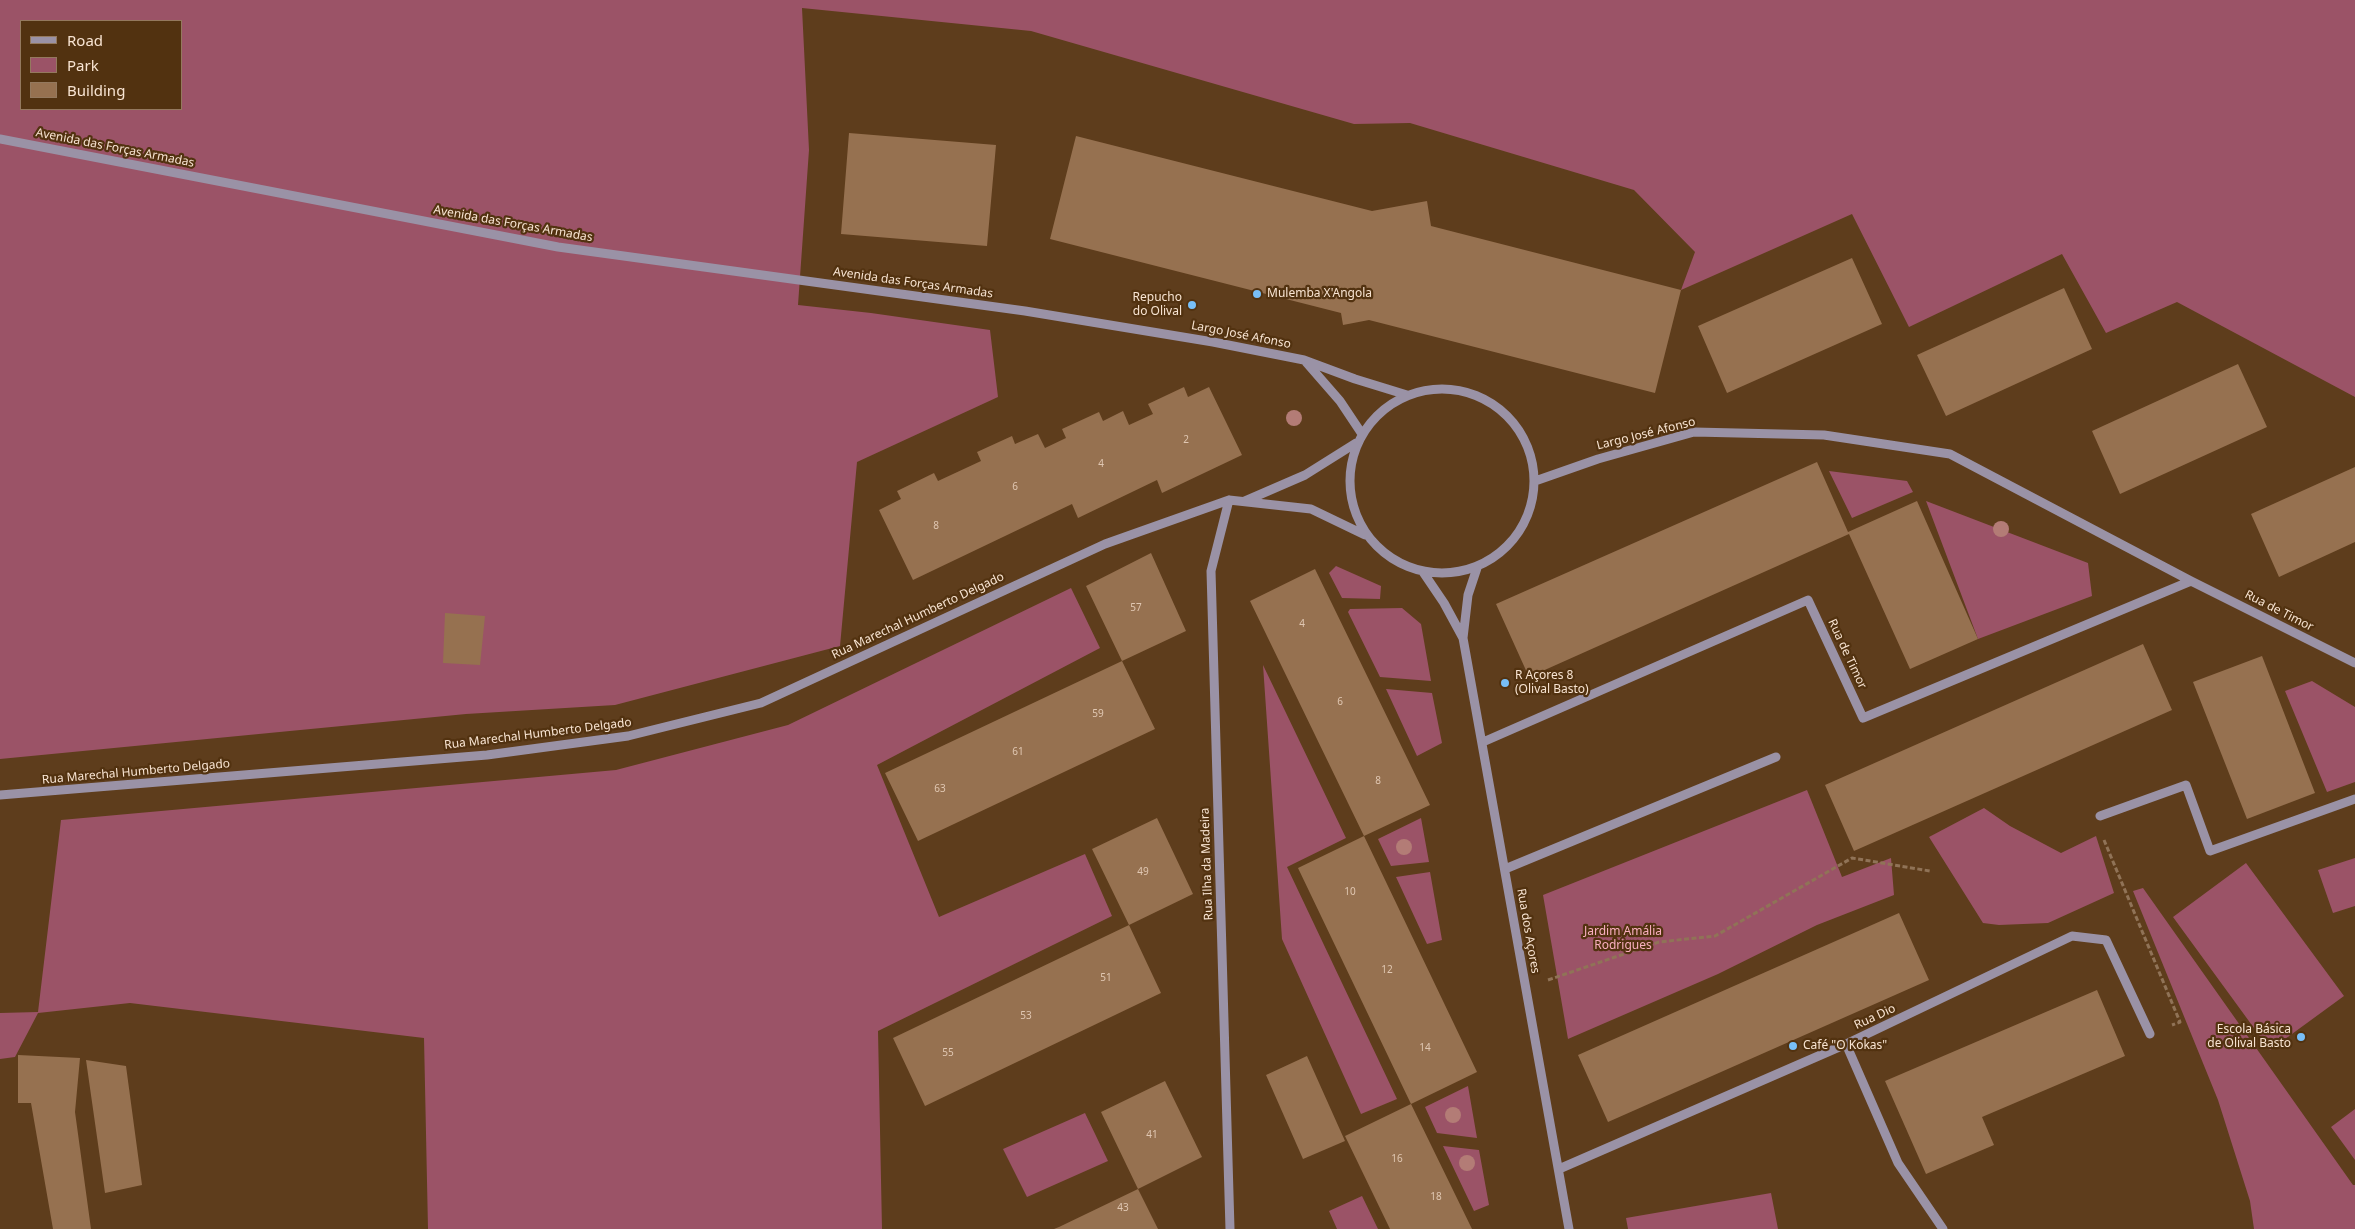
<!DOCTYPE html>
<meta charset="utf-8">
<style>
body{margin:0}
#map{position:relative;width:2355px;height:1229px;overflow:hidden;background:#5e3d1c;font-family:"Noto Sans",sans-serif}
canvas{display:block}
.legend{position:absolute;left:20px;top:20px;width:162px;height:90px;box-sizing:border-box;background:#523210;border:1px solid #94795e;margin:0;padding:6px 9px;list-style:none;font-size:15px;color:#f8e4d2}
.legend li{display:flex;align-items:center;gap:10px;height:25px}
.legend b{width:25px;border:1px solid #94795e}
</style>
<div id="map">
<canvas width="2355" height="1229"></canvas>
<ul class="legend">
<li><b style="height:6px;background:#9a92a6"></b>Road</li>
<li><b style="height:14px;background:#9b5367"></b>Park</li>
<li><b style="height:14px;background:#967150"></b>Building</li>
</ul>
</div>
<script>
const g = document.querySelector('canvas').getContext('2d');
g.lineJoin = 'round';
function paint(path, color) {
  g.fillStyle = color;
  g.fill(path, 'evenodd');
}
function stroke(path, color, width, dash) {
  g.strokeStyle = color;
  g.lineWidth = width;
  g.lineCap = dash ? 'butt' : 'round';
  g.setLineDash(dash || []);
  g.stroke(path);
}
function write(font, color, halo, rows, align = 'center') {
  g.font = font + ' "Noto Sans",sans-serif';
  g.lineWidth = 4.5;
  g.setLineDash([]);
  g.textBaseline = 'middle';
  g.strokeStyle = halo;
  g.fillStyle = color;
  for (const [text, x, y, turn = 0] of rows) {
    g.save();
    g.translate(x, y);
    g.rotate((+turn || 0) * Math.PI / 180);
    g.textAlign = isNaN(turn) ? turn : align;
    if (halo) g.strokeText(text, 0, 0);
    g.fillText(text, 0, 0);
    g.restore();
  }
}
paint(new Path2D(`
 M0,0H2355V397L2177,302L2106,333L2062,254L1909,327L1852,214L1681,290L1695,252L1634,190L1410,123L1354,124L1031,31L802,8L809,150L798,305L871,313L990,330L998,397L857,462L840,646L615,705L466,714L0,759ZM21,21H181V109H21Z
 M1829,471L1907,481L1913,492L1852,518Z
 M1926,501L2088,563L2092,596L1978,639Z
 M1336,566L1381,586L1380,599L1342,598L1329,573Z
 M1071,588L1100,648L877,765L939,917L1085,854L1112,916L878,1031L882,1229H428L424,1038L130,1003L38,1013L15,1057L0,1059V1013L38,1012L61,820L616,770L788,725Z
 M1402,608L1421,624L1431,681L1380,677L1348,612L1350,609Z
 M1263,665L1346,838L1287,867L1397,1099L1361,1114L1282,939Z
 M2312,681L2355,707V782L2327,792L2285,691Z
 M1386,689L1432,693L1442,743L1417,756Z
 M1807,790L1842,877L1891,858L1894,895L1817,925L1718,974L1568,1039L1543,895Z
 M1984,808L2010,826L2061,853L2096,836L2114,893L2048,923L1999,925L1983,923L1929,837Z
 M1421,818L1429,862L1391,866L1378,839Z
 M2355,858V906L2333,913L2318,870Z
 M2246,863L2344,996L2270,1050L2173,917Z
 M1430,872L1442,940L1427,944L1396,877Z
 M2143,888L2353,1185H2355V1229H2254L2250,1201L2218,1100L2133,891Z
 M1468,1086L1477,1138L1437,1133L1425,1107Z
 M2355,1109V1160L2331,1127Z
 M1085,1113L1108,1161L1027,1197L1003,1149Z
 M1443,1146L1479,1150L1489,1205L1474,1211Z
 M1771,1193L1778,1229H1628L1626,1218Z
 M1362,1196L1378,1229H1337L1329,1211Z`), '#9b5367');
paint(new Path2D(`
 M849,133L996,145L987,246L841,234Z
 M1076,136L1372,211L1427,201L1431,226L1681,290L1655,393L1369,320L1343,325L1341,313L1050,239Z
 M1852,258L1882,324L1727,393L1698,326Z
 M2064,288L2092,349L1946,416L1917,355Z
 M2238,364L2267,427L2120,494L2092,431Z
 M1184,387L1188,397L1209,387L1242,455L1162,493L1157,480L1078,518L1072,504L913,580L879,510L901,499L897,491L934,473L938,481L981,461L977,452L1012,436L1015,444L1038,434L1045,448L1066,438L1062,429L1099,412L1103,421L1123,411L1129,425L1153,414L1148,404Z
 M1817,462L1848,532L1917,501L1978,639L1910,669L1849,534L1529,677L1496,604Z
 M2355,467V542L2279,577L2251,514Z
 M1151,553L1186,631L1122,661L1086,586Z
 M1315,569L1430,805L1364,836L1477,1072L1411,1104L1472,1229H1390L1345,1136L1411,1104L1298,868L1364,836L1250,601Z
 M445,613L485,616L480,665L443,663Z
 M2143,644L2172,710L1854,851L1825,785Z
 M2262,656L2315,793L2247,819L2193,682Z
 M1122,661L1155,729L918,841L885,773Z
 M1157,818L1193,894L1129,925L1092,849Z
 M1899,913L1929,980L1608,1122L1578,1055Z
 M1129,925L1161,993L925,1106L893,1038Z
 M2097,990L2125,1056L1982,1117L1994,1145L1926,1174L1885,1081Z
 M18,1055L80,1058L75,1112L91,1229H53L31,1103H18Z
 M1307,1056L1345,1141L1303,1159L1266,1075Z
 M86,1060L126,1066L142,1185L105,1193Z
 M1165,1081L1202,1157L1138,1189L1101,1112Z
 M1138,1189L1158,1229H1054L1059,1227Z`), '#967150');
stroke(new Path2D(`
 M2104,840L2180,1022L2172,1025
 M1548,980L1659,942L1715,936L1852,858L1930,871`), '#907357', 3, [5, 2.5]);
stroke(new Path2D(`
 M0,139L558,247L1025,311L1213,342L1304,360L1355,379L1407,395
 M1306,362L1340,401L1362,434
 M1350 481a92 92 0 1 1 184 0a92 92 0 1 1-184 0Z
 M1538,480L1598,459L1694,432L1824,435L1950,454L2191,581L2355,663
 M1229,500L1211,571L1230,1229
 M1245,501L1305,475L1356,443
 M1423,572L1444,603L1463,638L1569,1229
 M1463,638L1468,595L1477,568
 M1483,742L1808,600L1863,718L2191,581
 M0,795L487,755L628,736L761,703L1105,544L1229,500L1311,509L1365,535
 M2100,816L2186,785L2210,851L2355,799
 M1505,869L1776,757
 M1846,1044L1898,1163L1943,1229
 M1559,1169L1846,1044L2072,936L2106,940L2150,1034`), '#9a92a6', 9);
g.fillStyle = '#b37c76';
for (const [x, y] of [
 [1294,418],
 [2001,529],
 [1404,847],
 [1453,1115],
 [1467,1163]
]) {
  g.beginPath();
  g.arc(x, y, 8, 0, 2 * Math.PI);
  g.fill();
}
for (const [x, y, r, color] of [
 [1257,294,5,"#78bff7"],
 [1192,305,5,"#78bff7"],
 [1505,683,5,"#78bff7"],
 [2301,1037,5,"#78bff7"],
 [1793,1046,5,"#78bff7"]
]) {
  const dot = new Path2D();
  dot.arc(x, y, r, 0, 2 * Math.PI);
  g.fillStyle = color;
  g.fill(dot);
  stroke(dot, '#523210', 2);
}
write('10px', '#e0c7b2', null, [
 ["2",1186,440],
 ["4",1101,464],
 ["6",1015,487],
 ["8",936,526],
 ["57",1136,608],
 ["4",1302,624],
 ["6",1340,702],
 ["59",1098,714],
 ["61",1018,752],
 ["8",1378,781],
 ["63",940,789],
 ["49",1143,872],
 ["10",1350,892],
 ["12",1387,970],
 ["51",1106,978],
 ["53",1026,1016],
 ["14",1425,1048],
 ["55",948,1053],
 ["41",1152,1135],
 ["16",1397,1159],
 ["18",1436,1197],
 ["43",1123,1208]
]);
write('12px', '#f8e4d2', '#523210', [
 ["Avenida das Forças Armadas",115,148,11],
 ["Avenida das Forças Armadas",513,224,10],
 ["Avenida das Forças Armadas",913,283,8],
 ["Largo José Afonso",1241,335,11],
 ["Largo José Afonso",1646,434,-14],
 ["Rua de Timor",2279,611,27],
 ["Rua Marechal Humberto Delgado",918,616,-25],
 ["Rua de Timor",1847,654,65],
 ["Rua Marechal Humberto Delgado",538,734,-7],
 ["Rua Marechal Humberto Delgado",136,772,-5],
 ["Rua Ilha da Madeira",1207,864,-92],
 ["Rua dos Açores",1528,931,80],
 ["Rua Dio",1875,1017,-25]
]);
write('12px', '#f8e4d2', '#523210', [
 ["Mulemba X'Angola",1267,294],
 ["Repucho",1182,298,"right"],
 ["do Olival",1182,312,"right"],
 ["R Açores 8",1515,676],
 ["(Olival Basto)",1515,690],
 ["Escola Básica",2291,1030,"right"],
 ["de Olival Basto",2291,1044,"right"],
 ["Café \"O Kokas\"",1803,1046]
], 'left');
write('12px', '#f9afc0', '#523210', [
 ["Jardim Amália",1623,932],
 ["Rodrigues",1623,946]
]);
</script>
